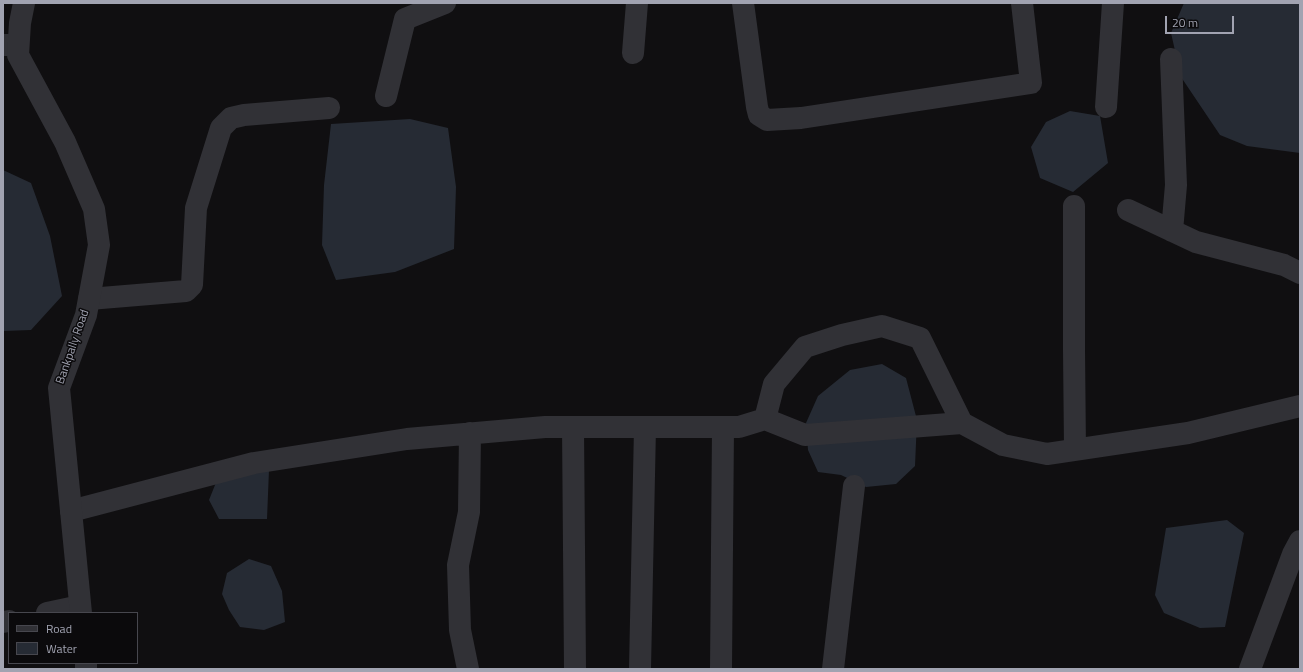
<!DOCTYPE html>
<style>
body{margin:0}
#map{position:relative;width:1303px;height:672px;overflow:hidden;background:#100f11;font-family:"Titillium Web",sans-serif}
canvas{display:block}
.frame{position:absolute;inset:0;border:4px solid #a1a3b1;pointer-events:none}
.legend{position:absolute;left:8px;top:612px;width:130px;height:52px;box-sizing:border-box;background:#0b0a0c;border:1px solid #47474e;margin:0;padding:5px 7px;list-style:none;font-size:12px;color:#a1a3b1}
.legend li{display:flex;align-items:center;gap:8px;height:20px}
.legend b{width:20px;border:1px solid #47474e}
.scale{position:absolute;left:1165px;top:16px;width:69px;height:18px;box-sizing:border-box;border:2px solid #a1a3b1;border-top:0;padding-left:5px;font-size:12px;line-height:14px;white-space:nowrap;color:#a1a3b1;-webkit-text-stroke:3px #0b0a0c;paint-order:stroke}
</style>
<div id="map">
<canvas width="1303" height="672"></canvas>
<div class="frame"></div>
<ul class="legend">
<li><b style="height:5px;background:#313136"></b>Road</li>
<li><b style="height:11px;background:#262b34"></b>Water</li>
</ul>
<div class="scale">20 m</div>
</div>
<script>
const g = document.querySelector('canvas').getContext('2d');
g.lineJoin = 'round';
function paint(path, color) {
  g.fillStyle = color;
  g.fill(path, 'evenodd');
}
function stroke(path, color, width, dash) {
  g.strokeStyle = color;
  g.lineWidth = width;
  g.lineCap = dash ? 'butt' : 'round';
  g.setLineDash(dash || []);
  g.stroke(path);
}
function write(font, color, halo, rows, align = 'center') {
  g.font = font + ' "Titillium Web",sans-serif';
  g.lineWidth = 3;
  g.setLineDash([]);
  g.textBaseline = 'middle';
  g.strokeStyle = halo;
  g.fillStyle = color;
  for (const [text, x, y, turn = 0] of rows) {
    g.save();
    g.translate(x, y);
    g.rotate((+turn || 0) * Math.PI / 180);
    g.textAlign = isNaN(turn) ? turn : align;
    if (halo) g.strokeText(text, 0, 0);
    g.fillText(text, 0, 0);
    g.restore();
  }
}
paint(new Path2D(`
 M1184,3H1300V153L1247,146L1220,135L1181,77L1171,33Z
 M1070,111L1100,116L1108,163L1073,192L1040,178L1031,147L1046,122Z
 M410,119L448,128L456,187L454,249L395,272L336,280L322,245L324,185L331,124Z
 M3,170L31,183L50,236L62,296L31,330L3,331Z
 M882,364L906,378L917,420L915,466L896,484L866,487L841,475L818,472L808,450L806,423L818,396L850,370Z
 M269,470L267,519H219L209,500L217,480Z
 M1227,520L1244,533L1225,627L1200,628L1164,613L1155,595L1166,528Z
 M249,559L271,566L282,591L285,622L264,630L240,627L229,610L222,594L227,573Z`), '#262b34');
stroke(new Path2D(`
 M743,3L757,107L759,115L767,120L801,118L1031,83L1022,3
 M3,45H18
 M633,53L637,3
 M1171,59L1176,185L1172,231
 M386,96L405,19L445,3
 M1106,107L1113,3
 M1074,206V350L1075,449
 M1128,210L1196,242L1284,265L1300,273
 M89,299L186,291L192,285L196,208L221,128L231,118L244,115L329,108
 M765,419L805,435L962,423
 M573,427L575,669
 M71,511L254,463L407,439L545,427H739L765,419L774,384L805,347L842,335L882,326L920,338L962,423L1003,445L1047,454L1188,433L1300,406
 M47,613L80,606
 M3,622L9,621
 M468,669L460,630L458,565L469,512L470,433
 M640,669L645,427
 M721,669L723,427
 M833,669L854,486
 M1250,669L1293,554L1300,541`), '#313136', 22);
stroke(new Path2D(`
 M24,3L20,23L18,55L65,142L94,209L99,245L86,315L59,388L81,613
 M86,663V669`), '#313136', 22);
write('12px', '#a1a3b1', '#0b0a0c', [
 ["Bankpally Road",73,347,-71]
]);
</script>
